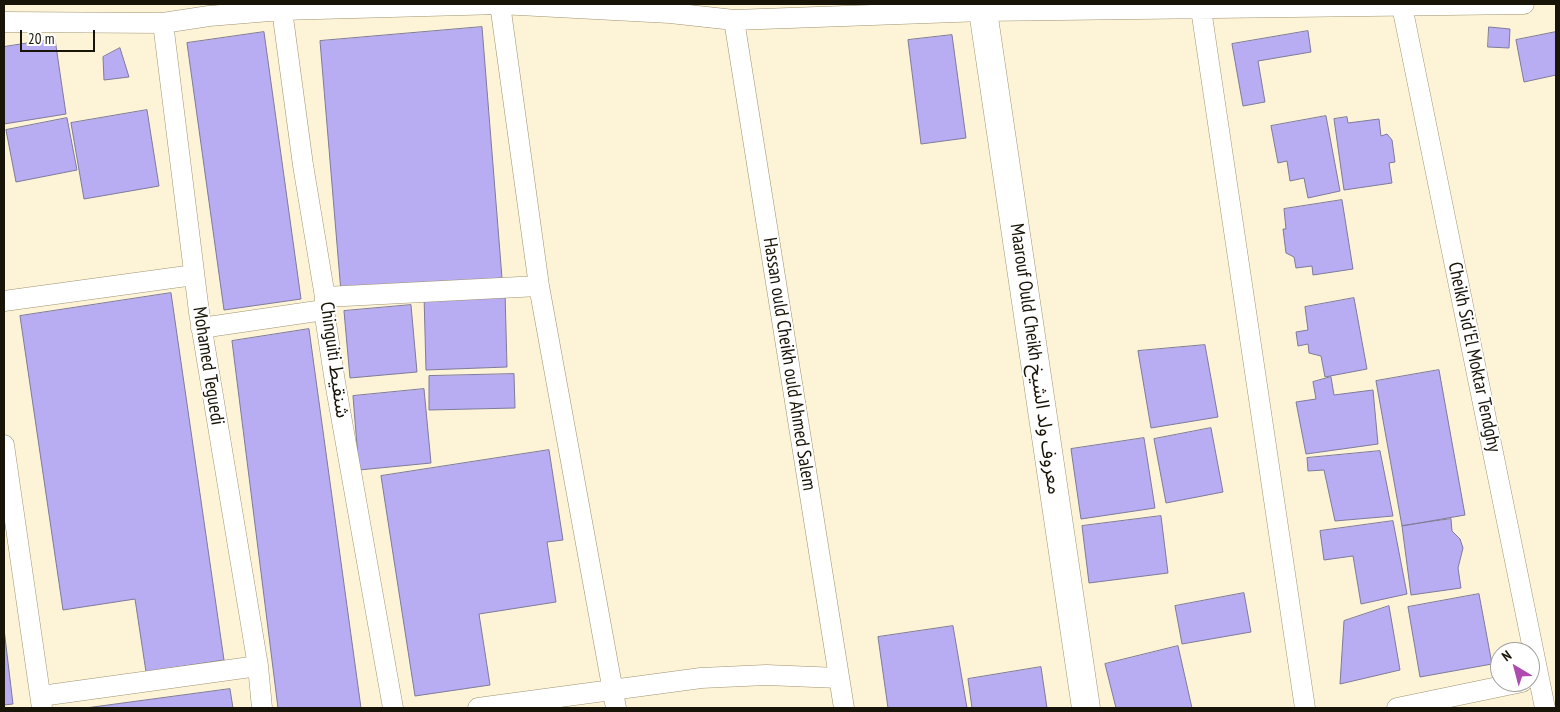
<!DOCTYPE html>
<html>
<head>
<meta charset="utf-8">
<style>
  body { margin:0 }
  #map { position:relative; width:1560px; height:712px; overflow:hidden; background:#fdf4d7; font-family:"PT Sans Narrow",sans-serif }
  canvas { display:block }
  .frame { position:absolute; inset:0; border:5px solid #181407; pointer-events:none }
  .north { position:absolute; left:1490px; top:642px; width:50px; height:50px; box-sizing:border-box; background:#fff; border:1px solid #a3a19c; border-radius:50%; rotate:323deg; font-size:14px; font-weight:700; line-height:20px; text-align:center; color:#181407 }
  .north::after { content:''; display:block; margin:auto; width:18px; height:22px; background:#ae4ab0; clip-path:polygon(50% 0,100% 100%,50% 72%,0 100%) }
  .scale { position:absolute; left:20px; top:30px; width:75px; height:22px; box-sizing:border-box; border:2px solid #181407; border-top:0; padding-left:6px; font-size:15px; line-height:18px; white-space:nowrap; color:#181407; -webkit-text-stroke:4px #fff; paint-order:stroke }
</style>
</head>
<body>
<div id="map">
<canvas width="1560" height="712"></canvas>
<div class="frame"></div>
<div class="north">N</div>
<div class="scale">20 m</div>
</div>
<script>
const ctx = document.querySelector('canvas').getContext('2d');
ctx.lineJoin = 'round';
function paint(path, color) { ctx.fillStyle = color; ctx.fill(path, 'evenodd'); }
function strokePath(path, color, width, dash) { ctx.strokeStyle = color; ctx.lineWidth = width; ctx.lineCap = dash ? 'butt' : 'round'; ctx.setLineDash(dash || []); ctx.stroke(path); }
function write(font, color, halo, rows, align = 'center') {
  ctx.font = font + ' "PT Sans Narrow","Noto Sans Arabic",sans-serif'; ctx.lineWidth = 4; ctx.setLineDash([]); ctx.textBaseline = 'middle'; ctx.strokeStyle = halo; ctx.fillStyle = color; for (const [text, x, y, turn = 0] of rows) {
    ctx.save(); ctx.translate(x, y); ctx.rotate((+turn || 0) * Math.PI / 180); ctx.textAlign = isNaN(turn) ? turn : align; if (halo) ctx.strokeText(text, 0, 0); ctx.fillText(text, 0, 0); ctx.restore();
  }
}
const building = new Path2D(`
  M482 27 502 278 341 292 320 41Z
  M1489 27 1510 29 1509 48 1488 47Z
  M1308 31 1311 52 1258 61 1265 102 1243 106 1232 44Z
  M264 32 301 299 224 310 187 43Z
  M1556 32V75L1524 82 1516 40Z
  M952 35 966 138 921 144 908 40Z
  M55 39 66 114 4 124V47Z
  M120 48 129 77 104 80 103 57Z
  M147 110 159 186 84 199 71 123Z
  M1326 116 1340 191 1308 198 1304 178 1290 181 1287 161 1278 163 1271 126Z
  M1347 117 1348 123 1379 119 1381 136 1387 134 1392 140 1395 162 1389 163 1392 183 1344 190 1334 119Z
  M67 118 77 170 16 182 6 130Z
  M1342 200 1353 269 1313 275 1312 266 1296 268 1294 257 1286 253 1283 229H1286L1284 209Z
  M505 292 507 367 426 370 424 295Z
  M171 293 224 660 146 672 135 599 63 610 20 316Z
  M1354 298 1367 369 1325 377 1321 356 1309 353 1308 344 1298 346 1296 332 1308 330 1305 307Z
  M411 305 417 372 350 378 344 311Z
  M309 329 361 708H278L232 341Z
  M1205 345 1218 417 1151 428 1138 351Z
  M1439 370 1465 515 1402 526 1376 381Z
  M514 374 515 408 429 410V376Z
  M1331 377 1334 395 1373 390 1378 444 1306 454 1296 402 1316 399 1313 382Z
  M424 389 431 463 359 470 353 396Z
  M1211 428 1223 492 1166 503 1154 439Z
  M1144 438 1155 508 1081 519 1071 449Z
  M549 450 563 540 547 542 556 602 479 614 490 685 415 696 381 476Z
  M1380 451 1393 516 1335 521 1324 470 1308 471 1307 458Z
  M1161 516 1168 573 1089 583 1082 526Z
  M1451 519 1452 531 1460 539 1463 548 1458 568 1461 588 1411 595 1402 526Z
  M1393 521 1407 594 1361 604 1353 556 1324 560 1320 531Z
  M1244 593 1251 632 1182 644 1175 606Z
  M1479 594 1492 664 1420 677 1408 607Z
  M1389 606 1400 670 1340 684 1344 621Z
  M953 626 967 708H888L878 637Z
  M4 629 13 704 4 705Z
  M1178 646 1192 708H1116L1105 664Z
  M1041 667 1047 708H972L968 679Z
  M230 689 233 708H86Z`);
const street = new Path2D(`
  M500 4 539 286 616 708
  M1402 6 1545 708
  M1201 9 1305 708
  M282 10 303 165 325 297 324 310 335 382 393 708
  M734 20 844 708
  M4 22 163 23 209 16 282 10 500 4 670 13 734 20 983 11 1524 4
  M163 23 199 312 258 666 262 708
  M325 297 539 286
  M4 301 194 275
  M201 328 324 310
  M4 445 42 708
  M41 696 258 666
  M478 708 701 678 766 675 839 678
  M1397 708 1522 682`);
const secondary = new Path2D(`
  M983 11 1086 708`);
const streetNames = [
  ["Cheikh Sid'El Moktar Tendghy",1474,357,78],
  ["Maarouf Ould Cheikh معروف ولد الشيخ",1035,359,82],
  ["Chinguiti شنقيط",334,360,82],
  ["Hassan ould Cheikh ould Ahmed Salem",789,364,81],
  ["Mohamed Teguedi",208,366,81]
];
paint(building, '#b8acf2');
strokePath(building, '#7e7a9a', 1);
strokePath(street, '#9e9371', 21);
strokePath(secondary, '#9e9371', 29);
strokePath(street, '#fff', 20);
strokePath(secondary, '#fff', 28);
write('19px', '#181407', '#fff', streetNames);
</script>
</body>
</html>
